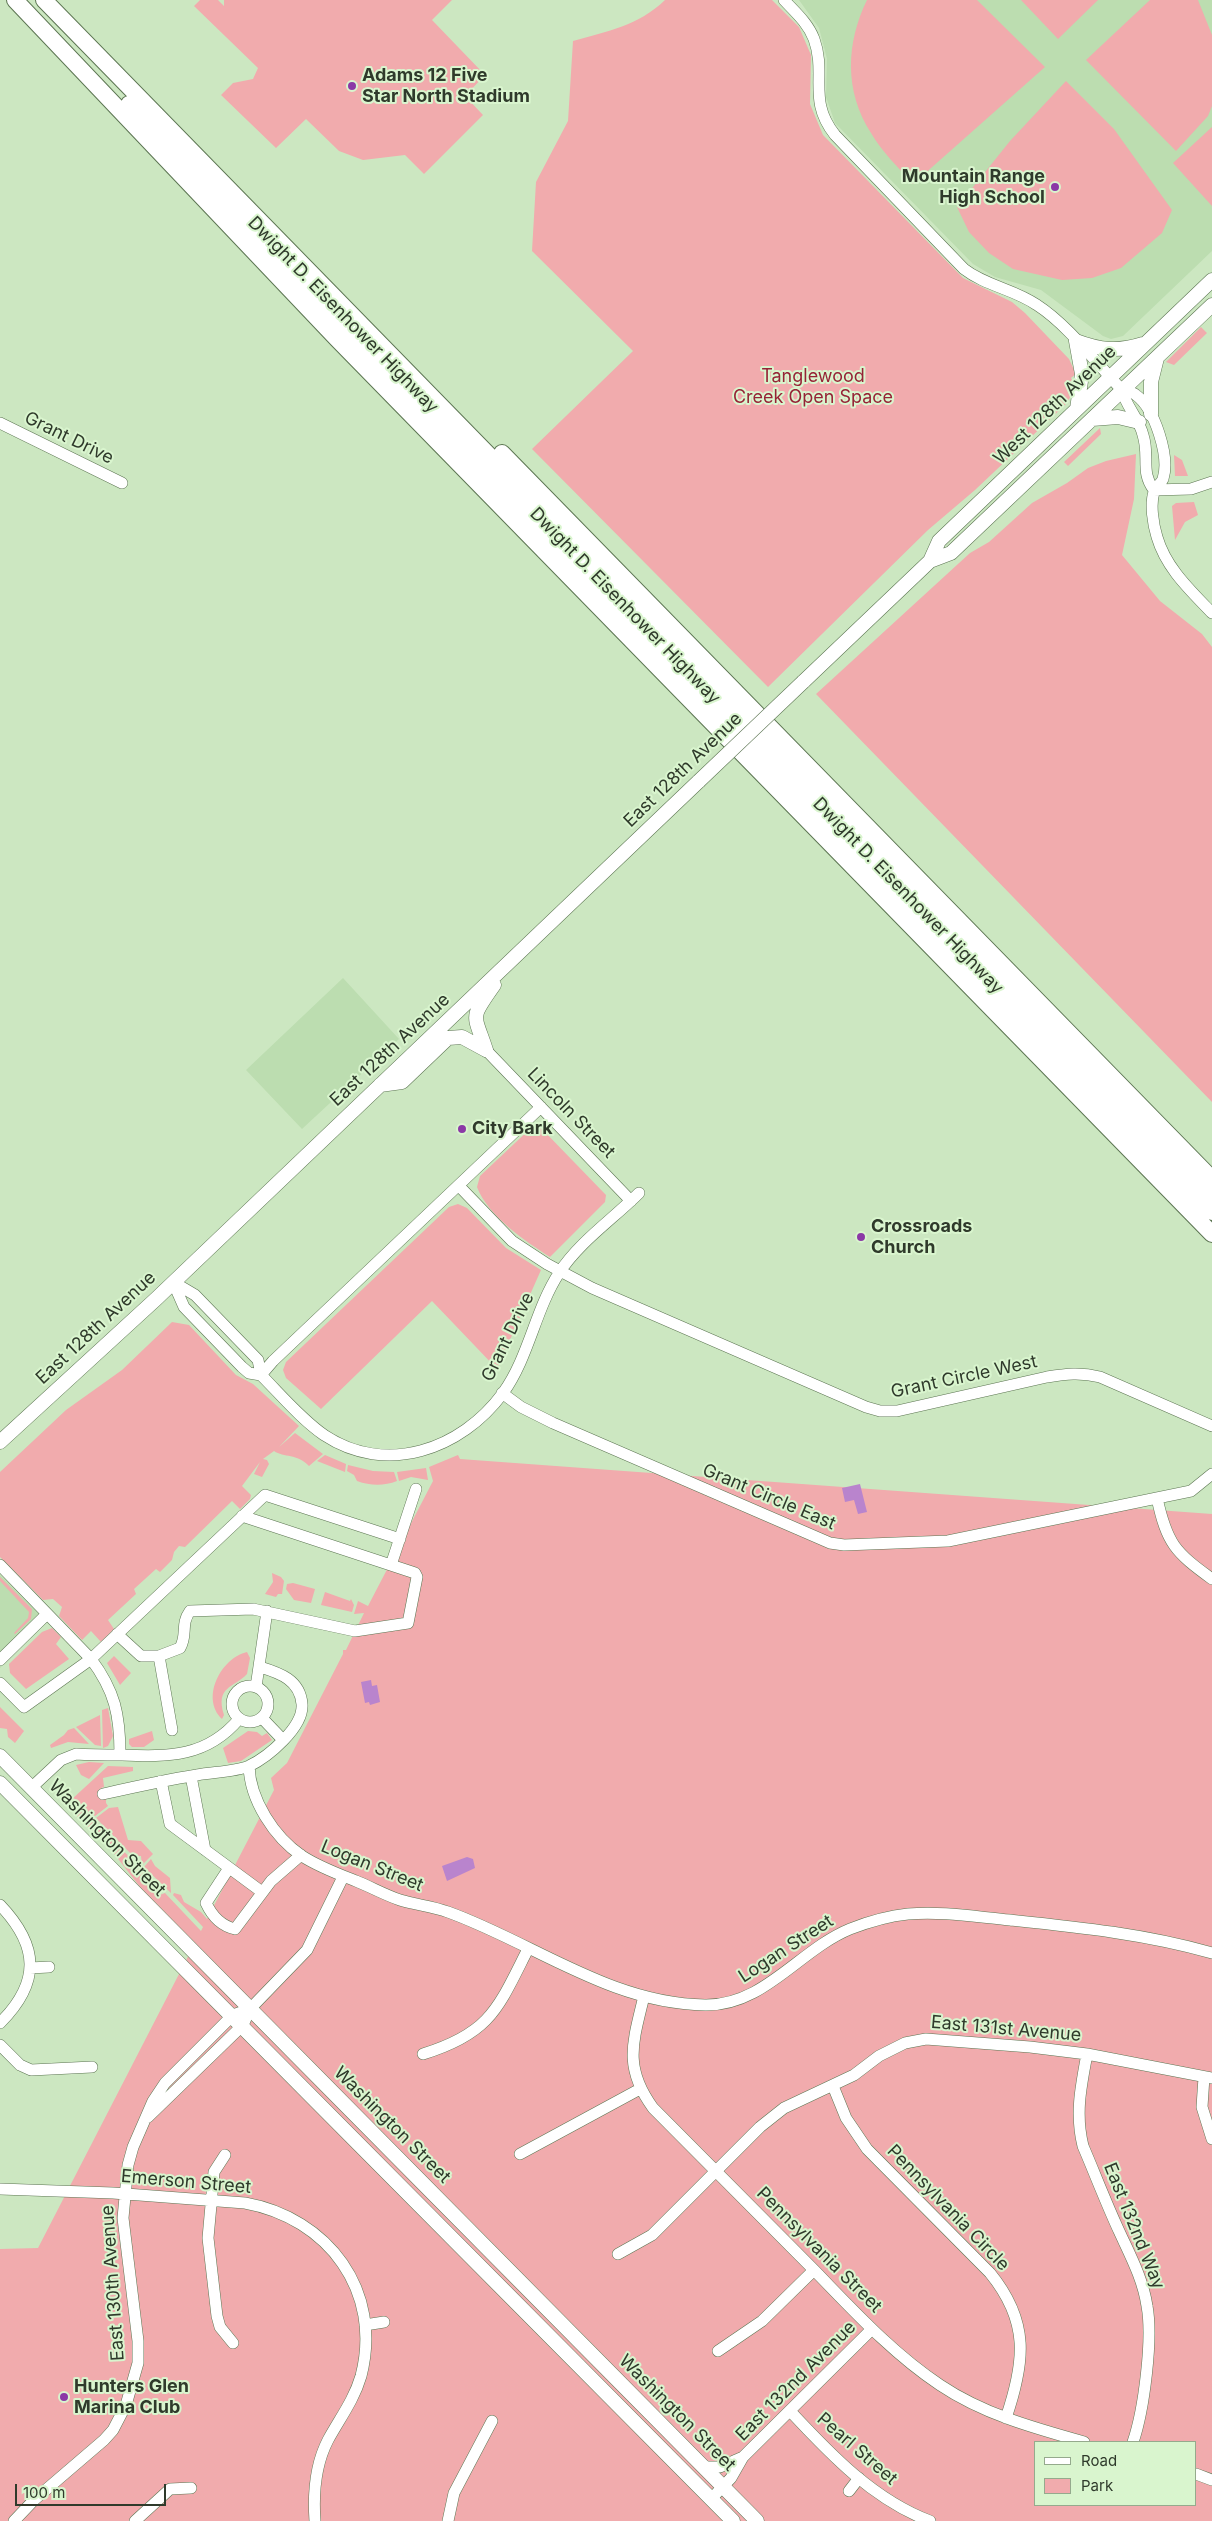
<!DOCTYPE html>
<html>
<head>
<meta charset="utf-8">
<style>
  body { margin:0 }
  #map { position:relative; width:1212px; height:2521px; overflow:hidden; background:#cce7c1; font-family:Inter,sans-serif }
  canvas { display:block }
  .legend { position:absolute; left:1034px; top:2441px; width:162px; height:65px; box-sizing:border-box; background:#d9f5ce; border:1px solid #95aa8d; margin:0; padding:6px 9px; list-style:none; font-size:15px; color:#2f3a2b }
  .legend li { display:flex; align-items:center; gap:10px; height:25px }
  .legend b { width:25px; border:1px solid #95aa8d }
  .scale { position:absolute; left:15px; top:2484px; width:151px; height:22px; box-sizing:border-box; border:2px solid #2f3a2b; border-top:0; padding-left:6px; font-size:15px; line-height:18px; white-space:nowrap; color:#2f3a2b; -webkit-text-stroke:4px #d9f5ce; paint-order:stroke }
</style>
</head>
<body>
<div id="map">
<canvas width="1212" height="2521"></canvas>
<ul class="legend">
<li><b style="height:6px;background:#fff"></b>Road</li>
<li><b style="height:14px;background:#f1abad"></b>Park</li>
</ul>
<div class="scale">100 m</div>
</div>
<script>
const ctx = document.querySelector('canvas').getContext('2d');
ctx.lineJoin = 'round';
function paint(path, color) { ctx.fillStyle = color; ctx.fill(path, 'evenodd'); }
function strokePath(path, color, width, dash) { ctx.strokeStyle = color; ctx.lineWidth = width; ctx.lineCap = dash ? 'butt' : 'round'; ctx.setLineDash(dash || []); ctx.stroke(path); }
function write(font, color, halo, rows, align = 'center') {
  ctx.font = font + ' Inter,sans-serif'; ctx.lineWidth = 4; ctx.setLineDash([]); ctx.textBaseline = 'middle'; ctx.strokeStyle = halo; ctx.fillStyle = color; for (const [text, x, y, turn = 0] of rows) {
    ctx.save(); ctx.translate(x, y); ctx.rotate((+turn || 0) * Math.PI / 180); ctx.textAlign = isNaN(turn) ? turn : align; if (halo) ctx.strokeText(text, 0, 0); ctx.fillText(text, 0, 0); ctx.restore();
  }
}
const built = new Path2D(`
  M799 0H1212V251L1123 336 1111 339 1103 336 1041 290 995 277 973 264 835 123 826 97 827 59 819 28Z
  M343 978 399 1039 302 1129 246 1070Z
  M0 1575 47 1622 0 1668Z`);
const green = new Path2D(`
  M200 0H218L224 6V0H452L432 20 485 75 465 96 483 115 424 174 405 155 363 160 339 151 306 119 276 148 221 95 233 83 253 79 258 68 194 6Z
  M665 0H772L799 27 811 55 810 104 823 135 963 278 1012 302 1025 313 1069 359 1076 374 1071 378 1076 386 1067 403 975 490 928 530 768 687 532 449 633 351 532 251 536 182 568 121 573 41C608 31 638 26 665 0Z
  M867 0H977L1045 67 913 184C899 168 882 152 871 133 844 91 846 43 867 0Z
  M1021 0H1098L1058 39Z
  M1150 0H1198L1212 35V106L1208 116 1176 151 1086 60Z
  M1066 81 1114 129 1172 210 1162 233 1121 268 1092 278 1062 280 1013 269 989 253 969 232 957 207 1010 141Z
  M1212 127V206L1173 163Z
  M1201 327 1207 333 1174 365 1166 362Z
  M1100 428 1101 434 1068 466 1064 462Z
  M1136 454 1134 499 1122 555 1160 601 1202 634 1212 647V1102L816 694 970 553 989 542 1032 503 1067 483 1088 468 1106 461Z
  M1174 455 1182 460 1188 476H1175Z
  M1194 502 1198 515 1185 522 1175 540 1172 506 1176 503Z
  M533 1126 542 1129 606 1195 605 1202 550 1257C525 1241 488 1216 477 1187L480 1176Z
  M458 1204 467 1208 506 1248 541 1270 497 1369 432 1301 321 1409 286 1378 283 1370 286 1362 449 1207Z
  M172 1322 189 1325 236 1375 253 1384 299 1426 279 1447 295 1433 323 1454 309 1466C297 1453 284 1458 274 1451L263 1459 267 1460 269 1464 262 1477 254 1474 260 1462 242 1486 251 1495 250 1499 240 1509 232 1501 185 1547 179 1546 174 1552 172 1560 160 1572 156 1569 134 1589 136 1594 108 1620 114 1629 101 1642 91 1631 82 1640 59 1616 62 1607 53 1599 43 1600 0 1557V1472L66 1410 122 1370Z
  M325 1455 346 1464 345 1472 317 1461Z
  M458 1455 460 1459 1212 1514V2521H0V2249L38 2248 195 1943 140 1887 112 1851 70 1809 73 1806 88 1815 154 1882 152 1887 154 1894 160 1895 165 1893 201 1931 203 1927 173 1895 174 1893 181 1895 184 1902 201 1912 207 1919 274 1790 271 1778 287 1763 343 1654V1650H346L364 1613 354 1614 358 1601 368 1606 433 1481 429 1467ZM1036 2442H1196V2505H1036Z
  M348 1465 373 1471 394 1472 397 1481C384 1486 371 1486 357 1481L354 1475 347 1471Z
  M426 1468 428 1480 411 1477 399 1481 397 1472Z
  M272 1573 281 1577 284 1581 282 1594H278L276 1597 265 1594 273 1582Z
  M0 1577 32 1609 31 1619 15 1634 14 1633 28 1618 29 1612 0 1581Z
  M293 1583 315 1589 311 1603 294 1600 286 1589 287 1584Z
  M325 1592 350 1601 351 1599 354 1605 352 1612 321 1605Z
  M52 1628 61 1637 56 1644 69 1659 26 1689 10 1673 9 1664 42 1632Z
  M247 1652 250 1658 247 1674C234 1688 215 1686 224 1715L222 1719C200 1698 221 1658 247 1652Z
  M114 1656 131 1673 120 1685 107 1663Z
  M0 1707 24 1731 15 1743 8 1737 7 1729 0 1728Z
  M108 1708 113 1736 108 1746 103 1748 102 1710Z
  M100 1715 101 1746 95 1745 76 1727Z
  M74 1728 89 1744 68 1742 51 1748 50 1745 64 1735 68 1730Z
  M152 1731 154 1740 144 1747H132L129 1744V1739Z
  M248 1731 257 1732 262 1736 267 1733 272 1740 241 1761 228 1763 223 1748Z
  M89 1762 104 1763 89 1779 81 1775 76 1765Z
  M108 1766 133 1767V1771L103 1778 104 1787 101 1788 103 1799 106 1798V1803L108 1806 95 1816 71 1800Z
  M118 1807 128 1840 141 1841 153 1854 142 1865 141 1856H133L96 1818 109 1808Z
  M151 1859 155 1866 170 1878 171 1893 144 1867Z`);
const water = new Path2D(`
  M860 1484 867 1512 858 1514 854 1500 845 1502 842 1488Z
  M371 1680 372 1686 377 1685 380 1702 370 1705 369 1702 365 1703 361 1682Z
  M467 1857 473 1859 475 1868 447 1881 442 1866Z`);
const minor = new Path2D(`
  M784 0C795 12 808 23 814 39 827 75 807 100 835 135L964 269C986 286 1014 289 1037 305 1068 325 1096 363 1122 390 1127 391 1133 392 1136 395 1155 409 1170 457 1163 479 1161 484 1155 487 1154 492 1150 504 1153 524 1157 537 1166 568 1190 590 1212 613
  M1122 390C1126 407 1139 418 1143 435 1150 457 1140 472 1154 490
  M0 423 122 483
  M1154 490 1191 489 1212 482
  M486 1050 631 1201
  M459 1186 512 1241 547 1264 592 1288 866 1407 880 1411H897L1047 1377C1066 1374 1080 1372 1100 1377L1212 1426
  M173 1282 184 1307 242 1367 249 1373 261 1375C281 1395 301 1419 324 1435 386 1476 461 1450 503 1393 529 1357 535 1310 559 1273 579 1242 613 1219 639 1193
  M173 1282 195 1295 258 1360 261 1375
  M261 1375 273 1361 541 1107
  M502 1393 521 1407 553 1423 830 1543 844 1545 948 1541 1191 1491 1212 1474
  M1157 1498C1167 1544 1175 1552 1212 1579
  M0 1565 91 1659C115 1691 120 1715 120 1755
  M391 1565 416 1489
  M117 1634 141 1656H159L180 1648C188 1634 180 1625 190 1611L253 1609 355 1631 408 1623 417 1577 415 1573 242 1516
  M159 1656 172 1730
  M0 1660 47 1614
  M0 1683 24 1707 91 1659 265 1495 400 1539
  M232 1704a18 18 0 1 1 36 0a18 18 0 1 1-36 0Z
  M256 1687 267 1611
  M262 1718 283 1740
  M249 1766C250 1800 274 1837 302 1856 319 1867 338 1874 356 1881 371 1887 385 1895 400 1900 416 1905 432 1906 448 1912 532 1942 611 2004 705 2005 764 2006 799 1950 850 1929 868 1922 888 1916 908 1914 942 1911 976 1917 1010 1920 1077 1927 1146 1934 1212 1953
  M191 1776 205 1850
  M161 1781 170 1824 262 1892
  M31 1788 61 1760 76 1754C91 1755 107 1755 122 1755 169 1757 207 1757 239 1719
  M103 1794C134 1787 165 1780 197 1775 213 1772 235 1772 249 1766 268 1757 304 1727 302 1704 300 1680 280 1673 260 1667
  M229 1868 206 1903C212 1916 222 1926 235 1929L271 1881 301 1855
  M0 1905C39 1946 41 1982 0 2023
  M30 1968 49 1967
  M644 1996C633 2042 623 2067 653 2108 707 2162 760 2216 814 2270 853 2310 892 2353 940 2385 983 2414 1034 2428 1084 2442
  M0 2045 20 2065 31 2070 92 2067
  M423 2054C491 2033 498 2008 528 1949
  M1087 2054C1081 2086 1075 2114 1083 2146 1095 2174 1106 2203 1119 2231 1130 2255 1143 2279 1147 2306 1153 2339 1144 2410 1133 2442
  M1204 2077 1202 2107 1212 2139
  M833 2086 846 2118 867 2149 990 2273C1030 2322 1025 2362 1006 2418
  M148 2117 243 2025 250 2009 307 1950 343 1877
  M520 2154 640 2089
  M225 2155 214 2172 208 2238 217 2316 220 2327 233 2343
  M0 2189 113 2193 245 2203C328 2218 383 2291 361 2376 354 2400 340 2418 328 2440 315 2465 313 2493 315 2521
  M618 2254 652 2235 760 2127 784 2108 854 2075 879 2056 905 2043 926 2039 1030 2047 1087 2054 1212 2078
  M365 2325 384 2322
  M718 2351 762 2321 814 2270
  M791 2412C831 2455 874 2500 930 2521
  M703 2467H720L743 2457 872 2329
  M1196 2474 1212 2480
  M849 2491 859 2478
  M711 2499 731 2478 743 2457
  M14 2521 34 2500 104 2440 113 2430 126 2405 138 2363V2341L123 2218 128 2165 133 2147 153 2101 165 2083 233 2015 250 2009
  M135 2521 170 2489 191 2488
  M448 2521 454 2493 492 2421`);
const major = new Path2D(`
  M1076 341C1100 350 1118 352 1143 344
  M1076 341 1082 374 1077 409
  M1151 414V382L1157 358
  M1092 419 1118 417 1139 422
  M930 561 939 541 1212 280
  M803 682 930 561 951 553 1212 305
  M486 1050C474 1013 469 1020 494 985
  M380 1085 402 1082 448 1038 462 1037 486 1050
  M0 1442 156 1299 699 781
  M0 1756 757 2521
  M0 1783 733 2521`);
const highway = new Path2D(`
  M15 0 337 339 1212 1234
  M44 0 1212 1195
  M129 104 1212 1212
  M502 453 1212 1179`);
const majorBridge = new Path2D(`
  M699 781 803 682`);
const markers = [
  [352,86,5,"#8b38a6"],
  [1055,187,5,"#8b38a6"],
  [462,1129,5,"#8b38a6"],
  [861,1237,5,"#8b38a6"],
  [64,2397,5,"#8b38a6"]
];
const poiNames = [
  ["Adams 12 Five",362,76],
  ["Star North Stadium",362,97],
  ["Mountain Range",1045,177,"right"],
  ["High School",1045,198,"right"],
  ["City Bark",472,1129],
  ["Crossroads",871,1227],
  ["Church",871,1248],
  ["Hunters Glen",74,2387],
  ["Marina Club",74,2408]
];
const streetNames = [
  ["Dwight D. Eisenhower Highway",343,315,46],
  ["West 128th Avenue",1055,405,-44],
  ["Grant Drive",69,438,26],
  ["Dwight D. Eisenhower Highway",625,606,46],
  ["East 128th Avenue",683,770,-44],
  ["Dwight D. Eisenhower Highway",908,896,46],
  ["East 128th Avenue",390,1050,-43],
  ["Lincoln Street",571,1113,46],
  ["East 128th Avenue",96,1328,-43],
  ["Grant Drive",508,1337,-64],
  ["Grant Circle West",964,1377,-12],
  ["Grant Circle East",769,1497,23],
  ["Washington Street",107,1838,45],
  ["Logan Street",372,1866,22],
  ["Logan Street",786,1949,-33],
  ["East 131st Avenue",1006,2029,5],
  ["Washington Street",392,2125,45],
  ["Emerson Street",186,2182,5],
  ["Pennsylvania Circle",948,2208,46],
  ["East 132nd Way",1134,2226,68],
  ["Pennsylvania Street",819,2250,45],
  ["East 130th Avenue",113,2283,-94],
  ["East 132nd Avenue",796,2381,-45],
  ["Washington Street",677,2413,45],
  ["Pearl Street",857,2449,41]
];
const parkNames = [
  ["Tanglewood",813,377],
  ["Creek Open Space",813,398]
];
paint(built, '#bcddb0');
paint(green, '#f1abad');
paint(water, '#b984cd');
strokePath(minor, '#5c7552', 12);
strokePath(major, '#5c7552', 15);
strokePath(highway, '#5c7552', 18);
strokePath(minor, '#fff', 11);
strokePath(major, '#fff', 14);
strokePath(highway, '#fff', 16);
strokePath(majorBridge, '#5c7552', 15, []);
strokePath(majorBridge, '#fff', 14);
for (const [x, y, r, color] of markers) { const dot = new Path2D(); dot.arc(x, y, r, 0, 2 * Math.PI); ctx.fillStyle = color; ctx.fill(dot); strokePath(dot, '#d9f5ce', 2); }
write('bold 18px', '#2f3a2b', '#d9f5ce', poiNames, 'left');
write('18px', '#2f3a2b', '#d9f5ce', streetNames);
write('18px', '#962336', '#d9f5ce', parkNames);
</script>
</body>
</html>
